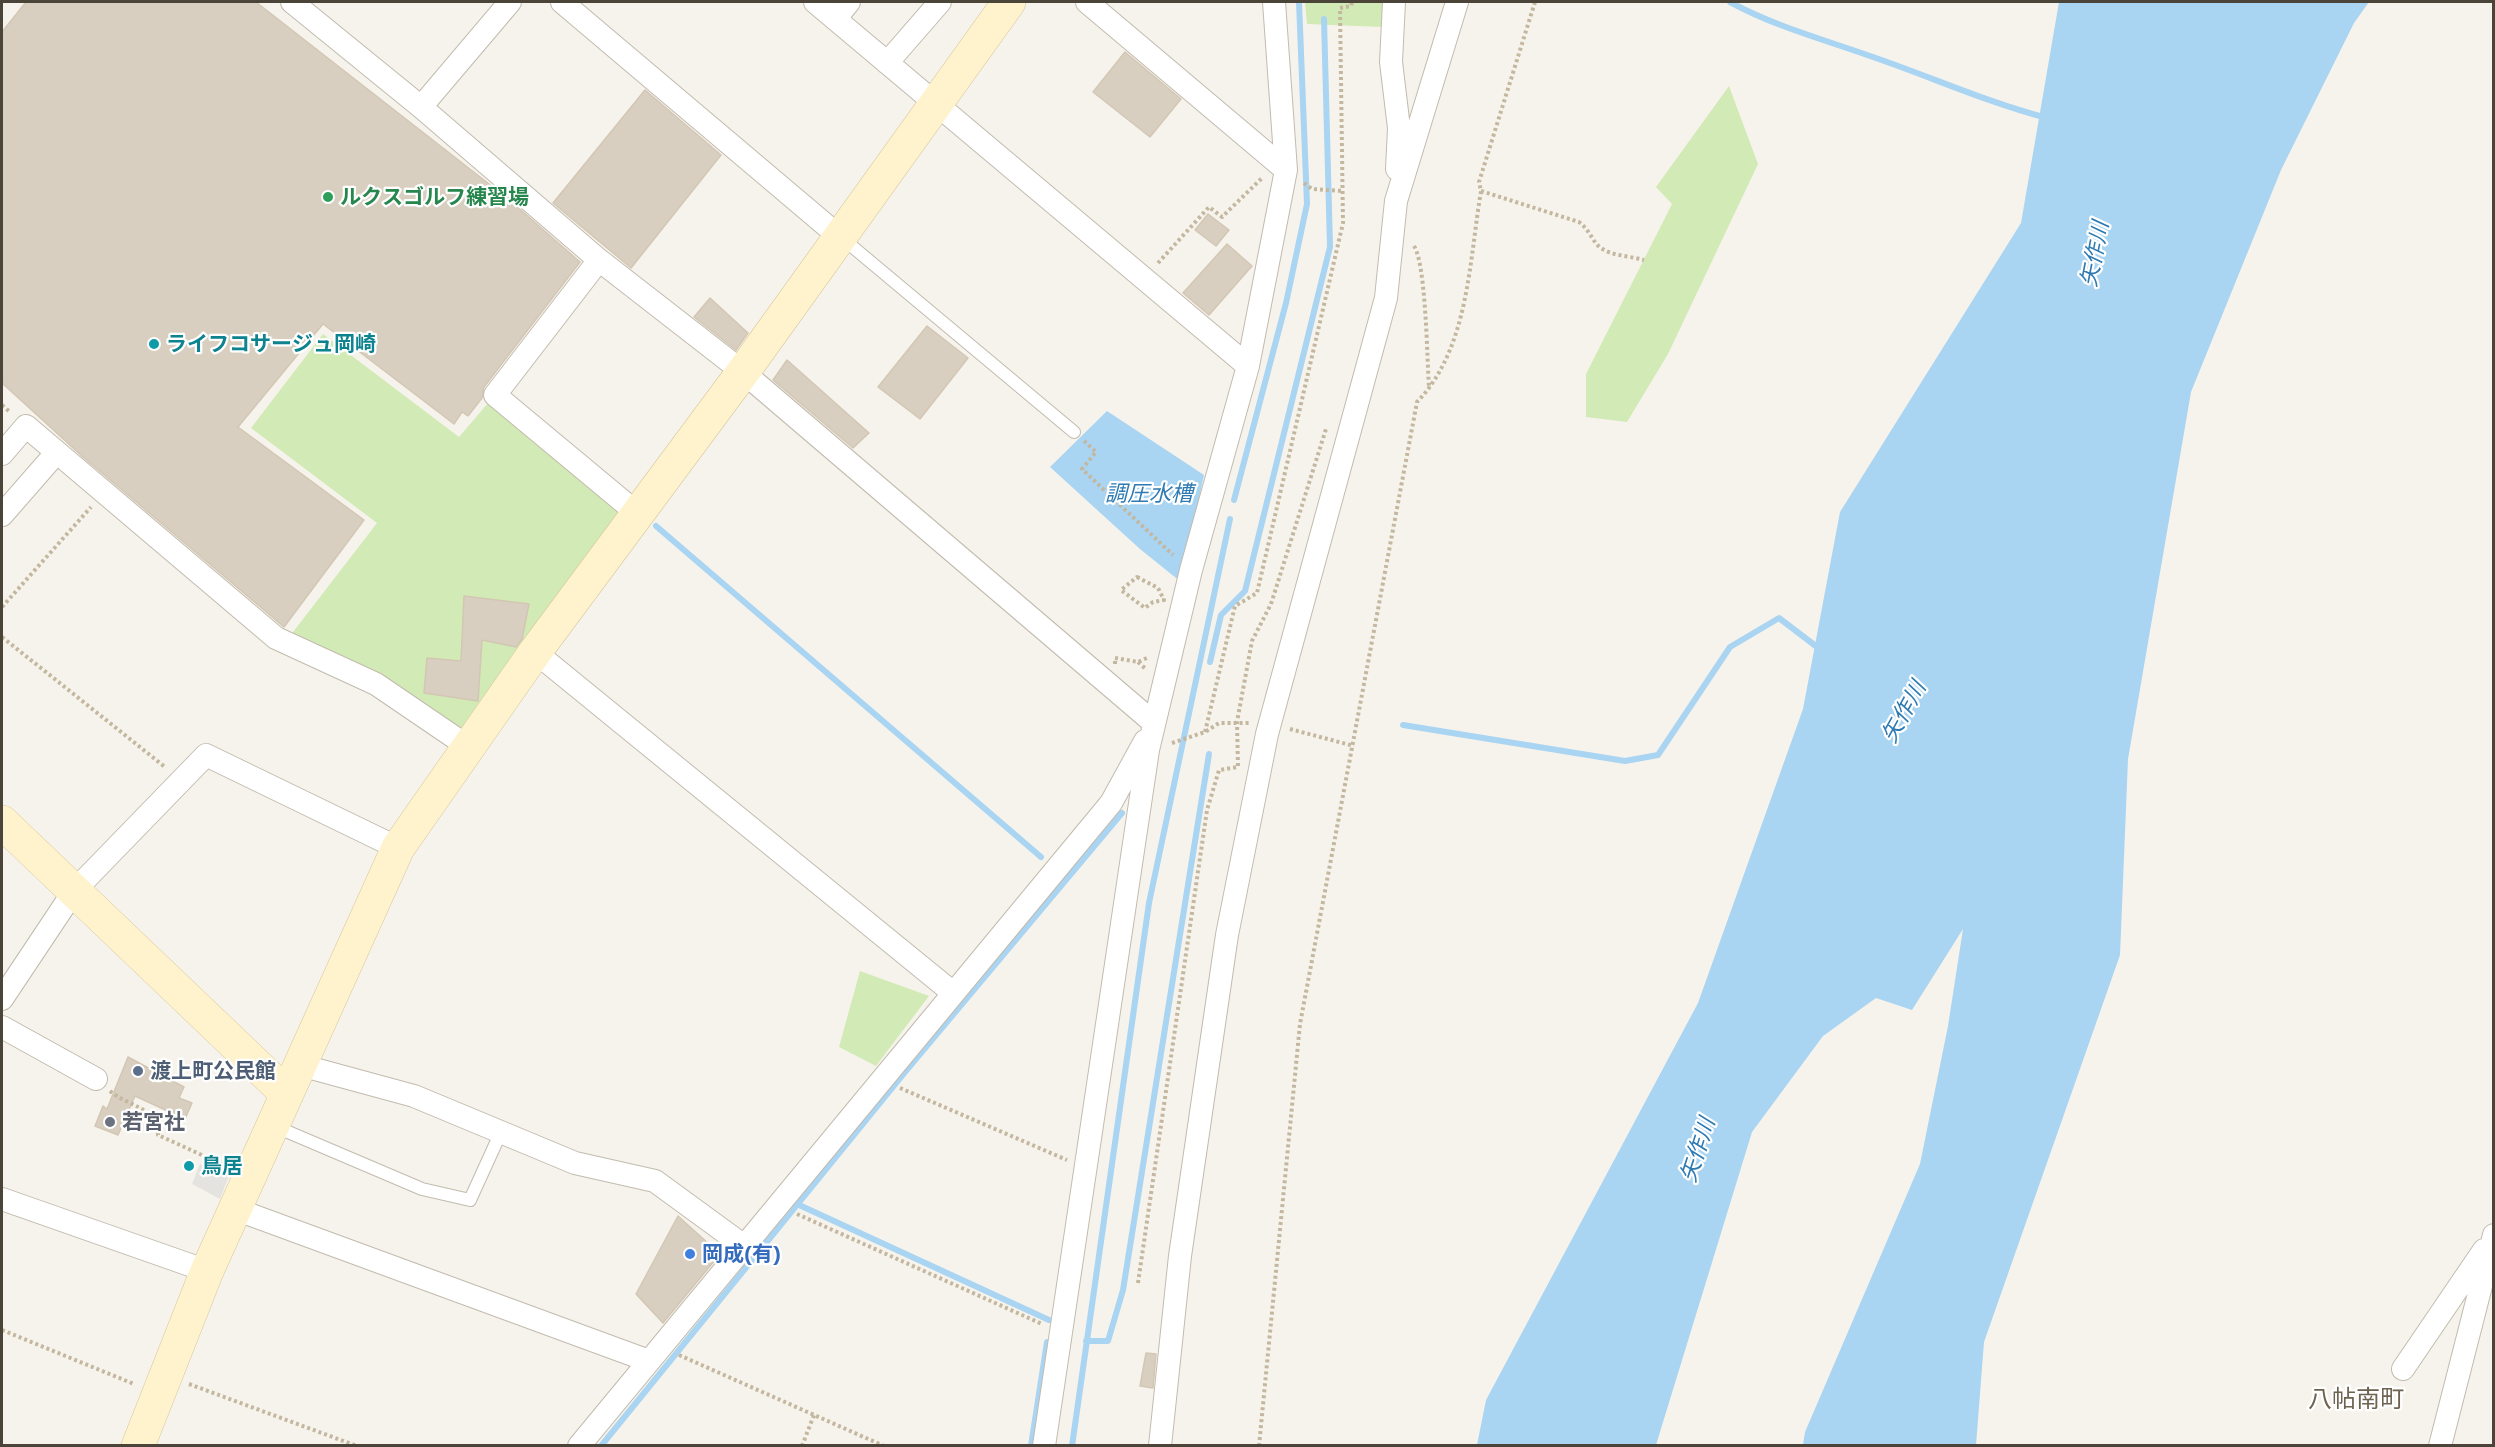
<!DOCTYPE html>
<html>
<head>
<meta charset="utf-8">
<style>
  body { margin:0 }
  #map { position:relative; width:2495px; height:1447px; overflow:hidden; background:#f6f3ec; font-family:"Golos Text",sans-serif }
  canvas { display:block }
  .frame { position:absolute; inset:0; border:3px solid #4b4439; pointer-events:none }
</style>
</head>
<body>
<div id="map">
<canvas width="2495" height="1447"></canvas>
<div class="frame"></div>
</div>
<script>
const ctx = document.querySelector('canvas').getContext('2d');
ctx.lineJoin = 'round';
function paint(path, color) { ctx.fillStyle = color; ctx.fill(path, 'evenodd'); }
function strokePath(path, color, width, dash) { ctx.strokeStyle = color; ctx.lineWidth = width; ctx.lineCap = dash ? 'butt' : 'round'; ctx.setLineDash(dash || []); ctx.stroke(path); }
function write(font, color, halo, rows, align = 'center') {
  ctx.font = font + ' "Golos Text","Noto Sans JP",sans-serif'; ctx.lineWidth = 4.5; ctx.setLineDash([]); ctx.textBaseline = 'middle'; ctx.strokeStyle = halo; ctx.fillStyle = color; for (const [text, x, y, turn = 0] of rows) {
    ctx.save(); ctx.translate(x, y); ctx.rotate((+turn || 0) * Math.PI / 180); ctx.textAlign = isNaN(turn) ? turn : align; if (halo) ctx.strokeText(text, 0, 0); ctx.fillText(text, 0, 0); ctx.restore();
  }
}
const green = new Path2D(`
  M1305 2H1388L1382 27 1307 24Z
  M1729 86 1758 164 1668 354 1627 422 1586 417V374L1672 204 1656 187Z
  M323 334 459 437 489 402 623 516 466 731 290 636 377 523 251 428Z
  M860 971 929 996 876 1066 839 1047Z`);
const parking = new Path2D(`
  M200 1164 229 1176 220 1199 192 1184Z`);
const water = new Path2D(`
  M2059 2H2369L2354 23 2281 170 2191 392 2128 759 2120 955 1984 1342 1976 1445H1803L1805 1432 1920 1164 1948 1026 1963 929 1912 1010 1876 998 1823 1036 1752 1132 1656 1445H1477L1486 1400 1698 1003 1803 709 1840 512 2021 223Z
  M1107 411 1204 475 1181 582 1140 549 1050 467Z`);
const stream = new Path2D(`
  M1730 2C1774 26 1822 39 1870 56 1929 76 1986 102 2047 118
  M1234 500 1286 303 1307 204 1299 2
  M656 526 1041 857
  M1210 662 1221 615 1245 591 1330 247 1324 19
  M1403 725 1625 761 1658 755 1730 647 1779 618 1821 650
  M797 1204 1049 1320
  M1086 1341H1108L1123 1290 1209 754
  M601 1446 905 1072 1122 813
  M1031 1446 1047 1342
  M1072 1446 1149 903 1230 519`);
const building = new Path2D(`
  M26 2H256L507 198 580 262 484 387 482 398 468 416 462 412 454 424 323 324 238 427 364 520 284 627 83 457 2 383V32Z
  M1125 52 1181 99 1150 137 1093 92Z
  M645 90 721 155 631 268 553 203Z
  M1208 214 1229 230 1216 246 1195 230Z
  M1227 244 1252 266 1209 315 1183 293Z
  M710 298 748 333 736 350 694 317Z
  M927 326 968 358 920 419 878 387Z
  M787 360 869 433 853 448 773 380Z
  M464 596 529 604 522 639 516 647 482 640 478 701 424 693 427 658 461 661Z
  M128 1057 184 1087 179 1098 192 1103 185 1119 135 1096 118 1135 95 1126 103 1106 107 1109Z
  M678 1216 720 1254 663 1323 636 1294Z
  M1146 1353 1156 1354 1153 1388 1140 1386Z`);
const path = new Path2D(`
  M1304 183 1312 189 1343 191
  M1481 191 1579 222C1591 231 1592 242 1601 248 1612 256 1630 256 1644 260
  M1414 246C1426 264 1427 359 1429 387
  M1158 263 1209 207 1222 217 1262 178
  M2 405 11 413
  M1084 441 1096 452 1082 469 1173 555
  M1137 577 1158 588 1164 600 1153 602 1145 608 1121 590Z
  M2 607 91 507
  M2 637 165 767
  M1138 662 1147 670
  M1115 664V658L1138 662 1149 657
  M1290 729 1354 746
  M1205 732 1235 606 1257 593 1343 223 1340 8 1351 6 1352 2
  M1172 743 1205 732 1219 723H1250
  M900 1088 1067 1160
  M110 1091C127 1106 159 1108 158 1135L226 1166
  M797 1214 1042 1324
  M1138 1283 1207 810 1219 770 1238 767 1237 722 1252 641 1271 604 1326 429
  M2 1330 134 1384
  M679 1355 884 1446
  M189 1384 357 1446
  M802 1446 814 1415
  M1259 1446 1300 1024 1417 402C1469 348 1469 262 1481 191L1479 182 1535 2`);
const lane = new Path2D(`
  M842 238 1074 432
  M274 1126 422 1189 470 1200 501 1132`);
const street = new Path2D(`
  M292 2 421 107 599 260 743 372 1154 723
  M562 2 841 238
  M815 2 1248 366
  M1087 2 1286 170
  M1394 2 1391 62 1399 128 1397 169
  M835 19 849 2
  M887 63 940 2
  M421 107 510 2
  M599 260 495 395 638 514
  M2 454 26 426 276 638 376 684 470 748
  M2 515 57 452
  M535 652 952 992
  M2 999 74 891 206 755 398 848
  M2 1027 96 1079
  M300 1065 414 1096 575 1163 655 1181 744 1246
  M2 1199 207 1271
  M235 1209 649 1361
  M2403 1369 2484 1250
  M579 1446 1111 803 1145 741
  M1044 1446 1148 750 1191 570 1248 366 1286 170 1274 2
  M1160 1446 1180 1256 1227 935 1267 734 1386 298 1396 201 1457 2
  M2440 1446 2494 1235`);
const secondary = new Path2D(`
  M2 822 287 1094
  M138 1446 207 1271 398 848 535 652 743 372 1009 2`);
const markers = [
  [328,197,6,"#2e9e5b"],
  [154,344,6,"#0f9aa8"],
  [138,1071,6,"#5c6f8a"],
  [110,1122,6,"#6b7280"],
  [189,1166,6,"#0f9aa8"],
  [690,1254,6,"#3f7fe0"]
];
const leisureNames = [
  ["ルクスゴルフ練習場",340,197]
];
const cultureNames = [
  ["ライフコサージュ岡崎",166,344],
  ["鳥居",201,1166]
];
const serviceNames = [
  ["渡上町公民館",150,1071]
];
const worshipNames = [
  ["若宮社",122,1122]
];
const shopNames = [
  ["岡成(有)",702,1254]
];
const waterNames = [
  ["矢作川",2095,254,-79],
  ["調圧水槽",1149,494],
  ["矢作川",1904,712,-61],
  ["矢作川",1698,1150,-72]
];
const quarterNames = [
  ["八帖南町",2356,1399]
];
paint(green, '#d2eab5');
paint(parking, '#e5e3e0');
paint(water, '#a9d4f2');
strokePath(stream, '#a9d4f2', 6);
paint(building, '#d8cfc1');
strokePath(building, '#d3c7b4', 1.5);
strokePath(lane, '#c2bbae', 14);
strokePath(street, '#c2bbae', 24);
strokePath(secondary, '#d6c79b', 34);
strokePath(path, '#c4b79f', 4, [3, 3]);
strokePath(lane, '#fff', 12);
strokePath(street, '#fff', 22);
strokePath(secondary, '#fff3cd', 33);
for (const [x, y, r, color] of markers) { const dot = new Path2D(); dot.arc(x, y, r, 0, 2 * Math.PI); ctx.fillStyle = color; ctx.fill(dot); strokePath(dot, '#fff', 2); }
write('bold 21px', '#27864d', '#fff', leisureNames, 'left');
write('bold 21px', '#0d838f', '#fff', cultureNames, 'left');
write('bold 21px', '#4e5e75', '#fff', serviceNames, 'left');
write('bold 21px', '#5b616d', '#fff', worshipNames, 'left');
write('bold 21px', '#366cbe', '#fff', shopNames, 'left');
write('italic 22px', '#2e7ab2', '#fff', waterNames);
write('24px', '#6e6250', '#fff', quarterNames);
</script>
</body>
</html>
